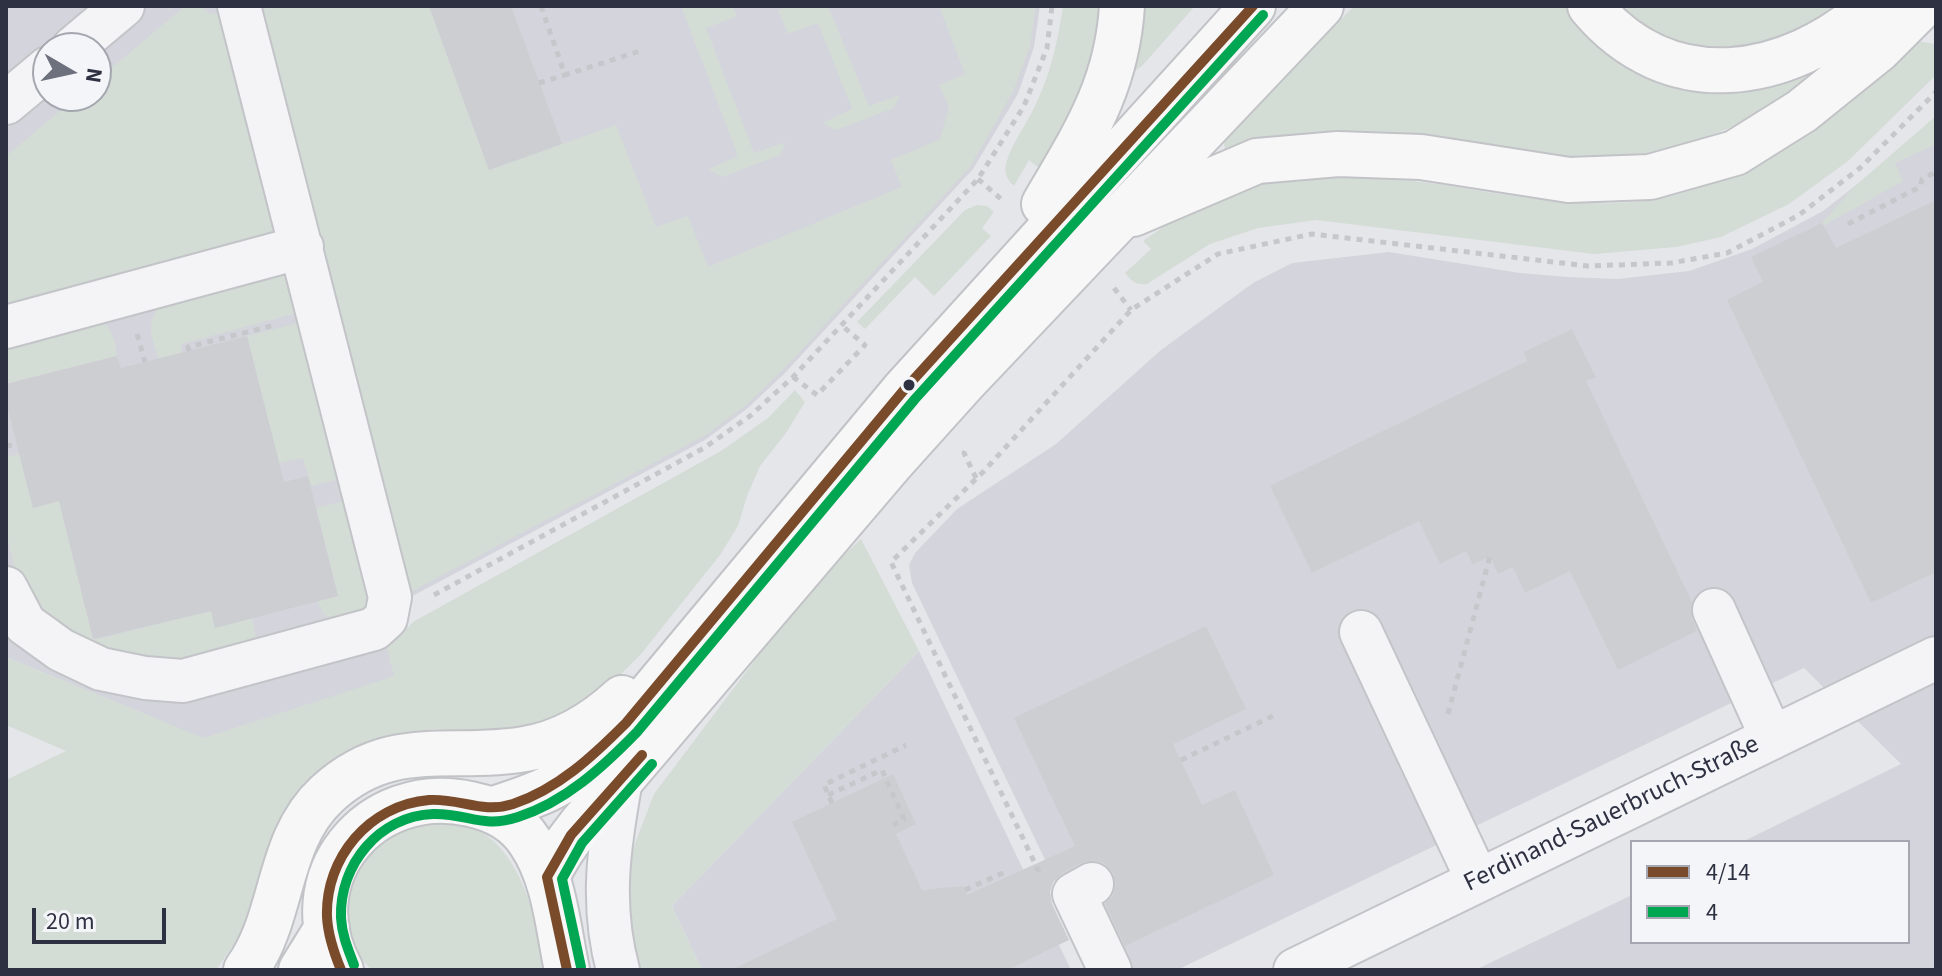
<!DOCTYPE html>
<html>
<head>
<meta charset="utf-8">
<style>
  body { margin:0 }
  #map { position:relative; width:1942px; height:976px; overflow:hidden; background:#e5e6ea; font-family:"Source Sans 3",sans-serif }
  canvas { display:block }
  .frame { position:absolute; inset:0; border:8px solid #2d3142; pointer-events:none }
  .legend { position:absolute; left:1630px; top:840px; width:280px; height:104px; box-sizing:border-box; background:#f4f5f8; border:2px solid #a4a7af; margin:0; padding:10px 14px; list-style:none; font-size:24px; color:#2d3142 }
  .legend li { display:flex; align-items:center; gap:16px; height:40px }
  .legend b { width:40px; border:2px solid #a4a7af }
  .north { position:absolute; left:32px; top:32px; width:80px; height:80px; box-sizing:border-box; background:#f4f5f8; border:2px solid #a4a7af; border-radius:50%; rotate:99deg; font-size:22px; font-weight:700; line-height:32px; text-align:center; color:#2d3142 }
  .north::after { content:''; display:block; margin:auto; width:28px; height:36px; background:#6d707d; clip-path:polygon(50% 0,100% 100%,50% 72%,0 100%) }
  .scale { position:absolute; left:32px; top:908px; width:134px; height:36px; box-sizing:border-box; border:4px solid #2d3142; border-top:0; padding-left:10px; font-size:24px; line-height:28px; white-space:nowrap; color:#2d3142; -webkit-text-stroke:6px #f4f5f8; paint-order:stroke }
</style>
</head>
<body>
<div id="map">
<canvas width="1942" height="976"></canvas>
<div class="frame"></div>
<ul class="legend">
<li><b style="height:10px;background:#7a4b2a"></b>4/14</li>
<li><b style="height:10px;background:#00a651"></b>4</li>
</ul>
<div class="north">N</div>
<div class="scale">20 m</div>
</div>
<script>
const ctx = document.querySelector('canvas').getContext('2d');
ctx.lineJoin = 'round';
function paint(path, color) { ctx.fillStyle = color; ctx.fill(path, 'evenodd'); }
function strokePath(path, color, width, dash) { ctx.strokeStyle = color; ctx.lineWidth = width; ctx.lineCap = dash ? 'butt' : 'round'; ctx.setLineDash(dash || []); ctx.stroke(path); }
function write(font, color, halo, rows, align = 'center') {
  ctx.font = font + ' "Source Sans 3",sans-serif'; ctx.lineWidth = 7; ctx.setLineDash([]); ctx.textBaseline = 'middle'; ctx.strokeStyle = halo; ctx.fillStyle = color; for (const [text, x, y, turn = 0] of rows) {
    ctx.save(); ctx.translate(x, y); ctx.rotate((+turn || 0) * Math.PI / 180); ctx.textAlign = isNaN(turn) ? turn : align; if (halo) ctx.strokeText(text, 0, 0); ctx.fillText(text, 0, 0); ctx.restore();
  }
}
const built = new Path2D(`
  M6 6H1040L1034 47 1018 94 973 169 785 373 748 408 705 440 405 600 412 681 204 739 6 657ZM48 48H96V96H48Z
  M1936 116V970H1475L1632 895V942H1908V842H1742L1901 764 1804 668 1177 970H1098L912 583 909 565 915 553 957 509 1056 444 1161 350 1253 283 1292 263 1389 252 1520 273 1568 277 1617 279 1689 271 1752 249 1823 211 1887 161Z
  M919 651 1071 970H702L672 906Z`);
const green = new Path2D(`
  M185 6H201L210 14 228 12 287 236 6 316V156L78 96H96V81Z
  M252 6H429L489 170 616 125 656 227 688 216 708 267 902 187 891 160 940 139 949 107 939 85 965 74 939 6H1036L1030 46 1013 92 970 167 782 371 745 406 704 436 403 596Z
  M681 6H733L737 16 706 28 754 153 786 142 780 155 722 177 709 169 738 156Z
  M788 6H828L869 106 900 95 894 108 836 130 823 123 852 109 818 23 788 34 778 10Z
  M1063 6H1104C1096 73 1074 113 1042 170L1029 160 1014 186C1007 179 1004 174 1006 164 1011 144 1025 127 1034 108 1050 76 1058 41 1063 6Z
  M1142 6H1195L1142 66 1130 74Z
  M1354 6H1564L1587 35 1612 55 1811 70 1814 73 1807 81 1741 123 1669 153 1590 161 1372 133 1337 131 1301 134 1225 150 1224 143 1231 133Z
  M1618 6H1844L1848 12 1742 52 1686 47 1639 26Z
  M1917 41 1936 44V75L1848 161 1789 204 1721 237 1676 247 1594 254 1316 220 1258 228 1210 244 1147 284C1136 285 1132 282 1125 273L1151 249 1143 241C1158 231 1173 219 1189 211 1274 165 1370 173 1462 188 1534 199 1605 213 1678 194 1731 181 1766 151 1809 120 1845 93 1881 67 1917 41Z
  M1936 116V144L1895 163 1903 181 1823 226 1822 223 1855 186Z
  M977 205 987 206 994 212 982 228 991 236 934 296 915 277 865 329 857 322 965 210Z
  M297 269 308 310 181 344 182 353 159 359C152 338 145 324 160 305Z
  M99 318C112 329 115 339 117 356L6 384V342Z
  M310 320 348 477 311 486 303 458 279 463 247 336Z
  M795 390 805 402 786 433 760 466 747 496 738 526 720 555 641 654 615 680 562 716 523 729 487 734 436 729 406 732 376 742 216 970H6V780L66 751 6 725V657L204 738 394 676 385 641 397 640 413 622 721 451 768 418Z
  M19 454 33 508 59 501 94 640 211 611 215 628 252 618 259 652 182 669 106 659 33 614 16 575 6 532V457Z
  M352 499 373 585 366 614 332 620 323 613 317 601 338 596 316 508Z
  M861 539 919 651 672 906 702 970H639L625 911 633 849 654 794 810 587Z
  M450 821C457 823 467 825 474 828 524 852 535 921 548 970H372C331 931 347 857 394 830 408 822 434 823 450 821Z`);
const building = new Path2D(`
  M429 6H511L562 144 489 170Z
  M1936 200V572L1871 603 1727 300 1763 282 1751 257 1822 223 1836 248Z
  M1572 329 1596 377 1586 381 1692 602V619L1697 631 1618 670 1570 571 1525 593 1513 567 1498 574 1490 556 1473 565 1466 551 1440 564 1419 521 1312 573 1270 486 1527 361 1524 352Z
  M247 336 284 482 308 476 338 596 215 628 211 611 93 639 59 501 33 508 6 402V384L117 356 121 368Z
  M1206 626 1246 709 1173 744 1202 805 1235 790 1274 875 1125 946 1105 904 1113 896 1116 885 1113 873 1104 863 1093 860 1081 863 1062 873 1053 882 1050 892 1052 904 1069 940 1007 970H731L837 919 792 822 893 774 916 824 896 834 922 890 963 886 967 895 1075 846 1014 718Z`);
const path = new Path2D(`
  M541 6 565 75 640 51
  M539 83 565 75
  M978 179 1001 199
  M1848 224 1920 187 1922 179 1936 172
  M1114 288 1131 310
  M137 334 145 362
  M189 351 188 347 275 325
  M793 377 817 395 865 345 840 324
  M6 446 17 444
  M965 451 964 453 976 478
  M434 595 704 448 750 416 793 377 978 179 1024 106 1047 48 1052 6
  M1448 714 1490 556
  M1181 760 1275 715
  M828 795 882 770 904 819 892 826
  M832 803 824 785 906 745
  M1039 872 891 562 983 472 1131 310 1218 254 1312 234 1588 266 1671 263 1727 253 1799 215 1860 168 1936 92
  M965 890 1007 871`);
const minor = new Path2D(`
  M73 48 123 6
  M6 103 48 68
  M6 327 302 247
  M6 588 25 624 61 650 101 669 145 678 183 681 374 629 386 618 390 597 239 6
  M1714 610 1772 738
  M1361 632 1478 881
  M1092 884 1074 894 1110 970
  M618 970C600 904 609 846 621 780
  M1295 970 1936 658`);
const major = new Path2D(`
  M1590 6C1669 101 1787 82 1872 6
  M1044 204C1083 137 1117 87 1122 6
  M1133 214 1257 161 1338 154 1421 157 1569 180 1650 177 1735 153 1802 111 1879 49 1922 6
  M491 810C514 802 540 795 561 782 586 766 606 744 626 723L904 390 1253 6
  M547 877C565 839 592 811 621 780L893 461 965 381 1321 6
  M246 970C285 916 276 841 327 794 391 735 451 762 525 749 561 743 595 723 622 698
  M301 970 327 928
  M341 970C290 878 370 782 470 804 494 809 516 820 530 842 555 879 558 928 567 970`);
const bus1 = new Path2D(`
  M341 970C334 953 328 936 327 917 325 858 369 805 429 800 460 798 482 814 513 804 558 789 593 756 626 723L904 390 1253 6
  M567 970 547 877 571 835 642 755`);
const bus2 = new Path2D(`
  M354 965C348 949 342 935 341 918 339 865 379 816 433 814 467 813 482 829 518 817 565 802 603 767 637 732L915 399 1263 15
  M581 967 562 879 582 843 652 764`);
const markers = [
  [909,385,7,"#2d3142"]
];
const streetNames = [
  ["Ferdinand-Sauerbruch-Straße",1612,815,-26]
];
paint(built, '#d4d5dc');
paint(green, '#d4dcd6');
paint(building, '#cdced2');
strokePath(minor, '#c3c4c8', 46);
strokePath(major, '#c2c3c7', 48);
strokePath(path, '#c6c7cb', 5, [6, 6]);
strokePath(minor, '#f4f4f6', 42);
strokePath(major, '#f7f7f8', 44);
strokePath(bus1, '#7a4b2a', 10);
strokePath(bus2, '#00a651', 10);
for (const [x, y, r, color] of markers) { const dot = new Path2D(); dot.arc(x, y, r, 0, 2 * Math.PI); ctx.fillStyle = color; ctx.fill(dot); strokePath(dot, '#f4f5f8', 3); }
write('26px', '#2d3142', '#f4f5f8', streetNames);
</script>
</body>
</html>
